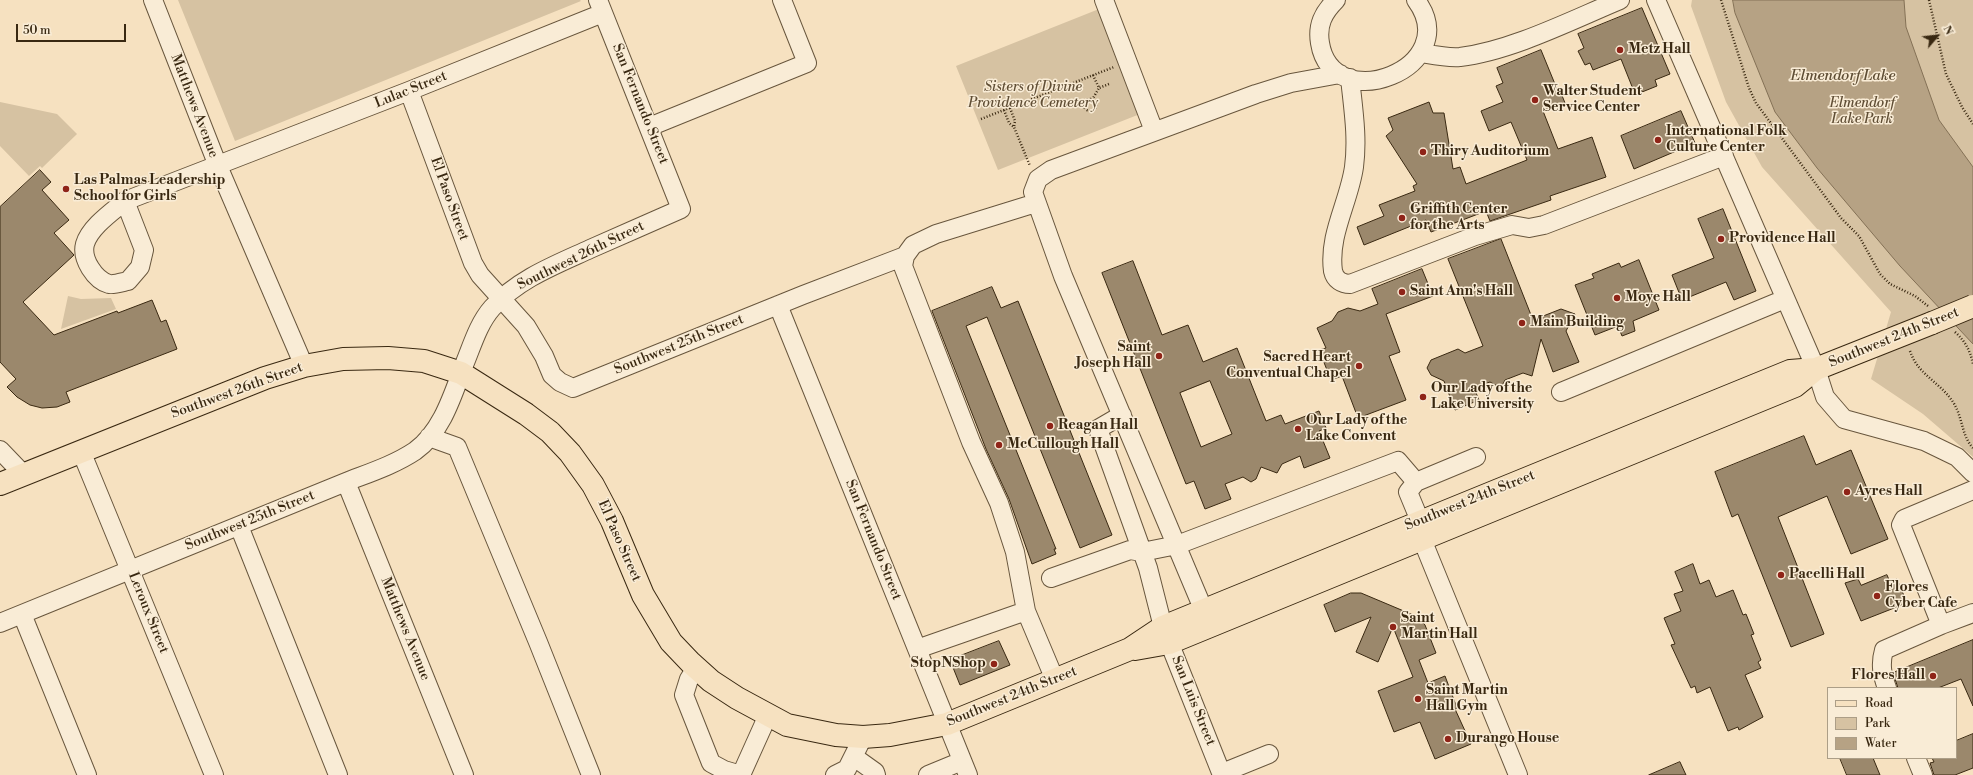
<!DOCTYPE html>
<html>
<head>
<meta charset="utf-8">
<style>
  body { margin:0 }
  #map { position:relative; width:1973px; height:775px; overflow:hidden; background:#f6e1c0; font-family:"Libre Bodoni",serif }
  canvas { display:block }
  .legend { position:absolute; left:1827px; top:687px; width:130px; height:72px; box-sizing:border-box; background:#f9ecd6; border:1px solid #ac9e87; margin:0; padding:5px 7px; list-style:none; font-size:12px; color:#392811 }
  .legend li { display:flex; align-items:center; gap:8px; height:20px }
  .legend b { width:20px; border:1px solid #ac9e87 }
  .north { position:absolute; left:1917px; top:16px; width:40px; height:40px; -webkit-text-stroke:3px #f9ecd6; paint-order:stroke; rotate:62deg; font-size:11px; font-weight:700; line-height:16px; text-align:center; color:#392811 }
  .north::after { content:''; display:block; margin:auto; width:14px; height:18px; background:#392811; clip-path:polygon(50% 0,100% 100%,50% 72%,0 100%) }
  .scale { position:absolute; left:16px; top:24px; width:110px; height:18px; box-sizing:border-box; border:2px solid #392811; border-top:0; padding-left:5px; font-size:12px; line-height:14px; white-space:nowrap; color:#392811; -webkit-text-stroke:3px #f9ecd6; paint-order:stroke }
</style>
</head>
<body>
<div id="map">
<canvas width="1973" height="775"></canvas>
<ul class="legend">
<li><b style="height:5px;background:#f6e1c0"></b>Road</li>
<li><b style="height:11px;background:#d6c2a2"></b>Park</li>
<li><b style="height:11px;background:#b6a284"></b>Water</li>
</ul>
<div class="north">N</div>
<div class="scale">50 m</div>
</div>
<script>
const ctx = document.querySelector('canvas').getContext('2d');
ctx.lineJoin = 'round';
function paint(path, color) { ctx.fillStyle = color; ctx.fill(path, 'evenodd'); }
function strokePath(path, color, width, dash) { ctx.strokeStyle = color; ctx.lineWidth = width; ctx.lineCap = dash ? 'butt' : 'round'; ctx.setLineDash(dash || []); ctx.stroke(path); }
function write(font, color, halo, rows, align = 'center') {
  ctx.font = font + ' "Libre Bodoni",serif'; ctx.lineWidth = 3; ctx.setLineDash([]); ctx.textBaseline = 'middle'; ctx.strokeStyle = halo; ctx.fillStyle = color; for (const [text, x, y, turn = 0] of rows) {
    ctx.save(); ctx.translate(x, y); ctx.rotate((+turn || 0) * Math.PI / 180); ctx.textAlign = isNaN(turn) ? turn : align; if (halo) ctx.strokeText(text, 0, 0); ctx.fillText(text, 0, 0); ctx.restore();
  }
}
const green = new Path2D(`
  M178 0H580L581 1 235 141Z
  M1692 0H1973V457L1923 414 1871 379 1891 312 1762 167 1726 102 1691 6Z
  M1099 9 1140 114 998 170 956 66Z
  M0 102 57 114 77 134 42 168 40 166 29 176 0 146Z
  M68 296 81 299 111 298 116 309 61 329Z`);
const water = new Path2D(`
  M1733 0H1904L1906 27 1939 120 1973 167V344L1900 266 1817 168 1775 112 1735 13Z`);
const building = new Path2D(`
  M1642 8 1670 74 1655 80 1657 86 1642 92 1640 86 1633 89 1621 59 1593 70 1590 63 1585 65 1578 51 1584 48 1578 34Z
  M1541 50 1557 89 1559 88 1565 103 1543 111 1558 149 1592 137 1606 177 1550 196 1551 200 1490 221 1486 211 1431 232 1426 220 1364 245 1357 227 1384 216 1379 205 1415 191 1413 186 1417 184 1386 136 1393 130 1388 118 1429 102 1433 113H1444L1453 169 1460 167 1466 184 1527 160 1511 122 1489 131 1481 111 1503 102 1496 86 1503 83 1497 68Z
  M1681 111 1695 143 1634 169 1621 136Z
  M40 170 51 182 42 190 69 220 54 233 74 255 23 302 54 335 117 311 118 313 152 300 161 322 166 320 177 349 66 392 70 402 57 407 42 408 30 405 17 397 7 387 16 379 0 362V207Z
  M1723 209 1756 291 1734 300 1726 282 1682 300 1672 275 1714 258 1698 219Z
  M1501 239 1533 320 1561 309 1575 314 1566 331 1579 362 1553 372 1541 339 1532 376 1523 373 1505 380 1501 388 1490 382 1474 388 1479 400 1455 410 1444 381 1431 375 1427 368 1431 360 1458 349 1465 353 1483 346 1448 259Z
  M1639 260 1659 310 1633 321 1635 331 1622 336 1618 326 1595 335 1575 285 1594 278 1592 274 1619 263 1621 267Z
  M1133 261 1162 335 1188 325 1203 362 1237 348 1266 421 1281 415 1285 424 1319 411 1326 428 1319 431 1330 458 1304 468 1300 456 1282 464 1277 473 1261 467 1256 479 1251 482 1243 477 1225 484 1231 499 1205 509 1194 481 1186 484 1102 273ZM1210 381 1232 434 1201 447 1180 393Z
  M1422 269 1433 296 1386 314 1400 352 1389 356 1406 400 1358 418 1342 376 1331 380 1319 350 1326 348 1317 328 1332 321 1338 312 1348 308 1360 311 1378 304 1372 289Z
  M992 287 1001 308 1018 301 1112 535 1080 548 987 317 966 326 1056 549H1054L1056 554 1032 564 1009 499 986 449 932 311Z
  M1804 436 1816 465 1851 450 1888 539 1851 554 1827 496 1778 517 1824 634 1791 647 1738 514 1732 517 1715 472Z
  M1693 564 1700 584 1709 580 1716 597 1733 590 1743 615 1746 614 1754 634 1751 635 1761 660 1758 662 1761 668 1745 675 1763 717 1739 730 1738 727 1728 731 1710 687 1697 693 1695 686 1691 688 1671 645 1675 644 1664 618 1681 611 1674 594 1683 591 1675 572Z
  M1887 575 1890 582 1897 579 1907 603 1861 621 1845 583 1858 579 1861 585Z
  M1351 593H1361L1418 617 1425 625 1436 653 1419 660 1428 683 1445 676 1457 708 1455 709 1471 744 1435 759 1420 722 1394 732 1378 691 1413 677 1393 627 1378 662 1356 652 1371 617 1335 632 1324 605Z
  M1973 640V706L1961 679 1938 688H1898L1893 673Z
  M999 641 1010 665 960 685 950 660Z
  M1973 734V768L1955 775H1934L1930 763 1934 762 1932 758H1956V741Z
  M1840 758H1873L1880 775H1847Z
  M1680 762 1686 775H1649Z`);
const path = new Path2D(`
  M1721 0 1749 88 1756 103 1841 218 1859 236 1880 274 1890 284 1915 296 1928 306
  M1929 0 1946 74 1962 107 1973 124
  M1093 75 1099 88 1109 84
  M1084 105a6 6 0 1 1 12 0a6 6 0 1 1-12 0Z
  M1092 100 1099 88
  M1010 108 1015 121 1014 127
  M1004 110 1009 123 1014 127 1030 166
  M981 119 1114 67
  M1955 332C1965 341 1970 350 1973 364
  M1910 351C1918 375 1940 382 1953 402 1963 417 1961 435 1973 448`);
const minor = new Path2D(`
  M153 0 218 166 304 366
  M1104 0 1154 131
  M1336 0C1323 13 1317 25 1320 43 1332 119 1466 68 1416 0
  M1656 0 1816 369 1825 397 1844 419 1924 441 1957 457 1973 473
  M1421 53C1433 55 1447 58 1460 57 1511 51 1572 20 1620 0
  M1350 78C1353 108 1358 137 1354 167 1349 202 1328 235 1333 271 1335 280 1342 284 1350 284L1475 236 1512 225 1529 228 1544 225 1724 156
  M409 91 473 263 480 275 526 326 544 356 552 375 560 382 573 388 803 295 905 256
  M649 127 807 63 782 0
  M125 201 144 250 140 267 128 281C123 282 114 285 109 284 95 280 81 259 85 244 90 227 112 212 125 201L409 91 603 13
  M778 305 968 775
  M1561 392 1785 299
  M1122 415 1098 429 1148 568 1163 627 1222 775
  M429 437 457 447 538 642 591 775
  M0 450 23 474
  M81 451 214 775
  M346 482 464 775
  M1973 490 1904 519 1901 525 1941 625 1973 613
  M1420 521 1408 492 1416 482 1476 457
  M239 526 338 775
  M1417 527 1518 775
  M1051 578 1130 550 1142 552 1177 545 1398 461 1416 482
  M1026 611 1015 552 999 503 971 442 903 266 905 256 913 245 936 234 1036 203
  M1204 611 1063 276 1033 192 1038 179 1051 170 1256 94 1291 83 1340 74
  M22 614 87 775
  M0 623 346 482C369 473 394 465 415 451 442 432 453 394 464 365 472 346 478 324 492 308 518 279 555 265 590 249 620 236 651 222 681 209L598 0
  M917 649 1026 611 1055 680
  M696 668 689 679 684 695 711 763 724 770 741 775
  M1887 688C1882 675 1880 664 1884 650L1941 625
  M854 757 875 772 876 775
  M1916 758 1923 775
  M1222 773 1269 754
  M741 775 768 715
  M835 775 847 769 863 737
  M928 775 962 761`);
const major = new Path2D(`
  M0 484 265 378 304 366 343 359 388 358 424 361 461 373 526 414 550 432 570 453 593 485 612 521 643 595 671 642 691 663 711 681 737 698 787 725 836 735 863 737 890 735 947 724 1130 649 1163 627 1790 371 1816 369
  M1135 649 1169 643 1795 386 1816 369 1932 323`);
const majorBridge = new Path2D(`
  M1932 323 1973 306`);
const markers = [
  [1620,50,4,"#8f2418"],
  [1535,100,4,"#8f2418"],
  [1658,140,4,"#8f2418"],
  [1423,152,4,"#8f2418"],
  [66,189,4,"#8f2418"],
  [1402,218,4,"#8f2418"],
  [1721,239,4,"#8f2418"],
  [1402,292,4,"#8f2418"],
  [1617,298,4,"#8f2418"],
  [1522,323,4,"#8f2418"],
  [1159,356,4,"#8f2418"],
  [1359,366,4,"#8f2418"],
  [1423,397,4,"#8f2418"],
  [1050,426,4,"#8f2418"],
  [1298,429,4,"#8f2418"],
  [999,445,4,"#8f2418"],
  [1847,492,4,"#8f2418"],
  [1781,575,4,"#8f2418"],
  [1877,596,4,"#8f2418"],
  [1393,627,4,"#8f2418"],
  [994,664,4,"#8f2418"],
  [1933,676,4,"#8f2418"],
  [1418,699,4,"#8f2418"],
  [1448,739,4,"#8f2418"]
];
const poiNames = [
  ["Metz Hall",1628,50],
  ["Walter Student",1543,92],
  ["Service Center",1543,108],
  ["International Folk",1666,132],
  ["Culture Center",1666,148],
  ["Thiry Auditorium",1431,152],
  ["Las Palmas Leadership",74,181],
  ["School for Girls",74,197],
  ["Griffith Center",1410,210],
  ["for the Arts",1410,226],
  ["Providence Hall",1729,239],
  ["Saint Ann's Hall",1410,292],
  ["Moye Hall",1625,298],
  ["Main Building",1530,323],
  ["Saint",1151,348,"right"],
  ["Joseph Hall",1151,364,"right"],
  ["Sacred Heart",1351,358,"right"],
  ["Conventual Chapel",1351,374,"right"],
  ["Our Lady of the",1431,389],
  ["Lake University",1431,405],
  ["Our Lady of the",1306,421],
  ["Lake Convent",1306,437],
  ["Reagan Hall",1058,426],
  ["McCullough Hall",1007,445],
  ["Ayres Hall",1855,492],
  ["Pacelli Hall",1789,575],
  ["Flores",1885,588],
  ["Cyber Cafe",1885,604],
  ["Saint",1401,619],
  ["Martin Hall",1401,635],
  ["StopNShop",986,664,"right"],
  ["Flores Hall",1925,676,"right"],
  ["Saint Martin",1426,691],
  ["Hall Gym",1426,707],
  ["Durango House",1456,739]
];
const parkNames = [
  ["Sisters of Divine",1033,88],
  ["Providence Cemetery",1033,104],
  ["Elmendorf",1862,104],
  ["Lake Park",1862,120]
];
const streetNames = [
  ["Lulac Street",411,90,-22],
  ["San Fernando Street",640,104,68],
  ["Matthews Avenue",194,106,69],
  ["El Paso Street",449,199,70],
  ["Southwest 26th Street",581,256,-26],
  ["Southwest 24th Street",1894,338,-22],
  ["Southwest 25th Street",679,345,-22],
  ["Southwest 26th Street",237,391,-20],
  ["Southwest 24th Street",1470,501,-22],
  ["Southwest 25th Street",250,521,-22],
  ["San Fernando Street",873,540,68],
  ["El Paso Street",619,541,66],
  ["Leroux Street",148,613,68],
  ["Matthews Avenue",405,629,68],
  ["Southwest 24th Street",1012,697,-22],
  ["San Luis Street",1193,701,68]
];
const waterNames = [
  ["Elmendorf Lake",1843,76]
];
paint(green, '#d6c2a2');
paint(water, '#b6a284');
strokePath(water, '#847156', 1);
paint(building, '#9b886c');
strokePath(building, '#392811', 1);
strokePath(minor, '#68563d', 20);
strokePath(major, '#392811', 24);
strokePath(path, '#392811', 2.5, [1, 2]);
strokePath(minor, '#f9ecd6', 18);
strokePath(major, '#f6e1c0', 22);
strokePath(majorBridge, '#392811', 24, []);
strokePath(majorBridge, '#f6e1c0', 22);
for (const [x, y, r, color] of markers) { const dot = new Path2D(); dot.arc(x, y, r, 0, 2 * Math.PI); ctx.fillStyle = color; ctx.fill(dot); strokePath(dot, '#f9ecd6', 1.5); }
write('bold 14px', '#392811', '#f9ecd6', poiNames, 'left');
write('italic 14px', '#604e35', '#f9ecd6', parkNames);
write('14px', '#392811', '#f9ecd6', streetNames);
write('italic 15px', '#5e4d34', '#f9ecd6', waterNames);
</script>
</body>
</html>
